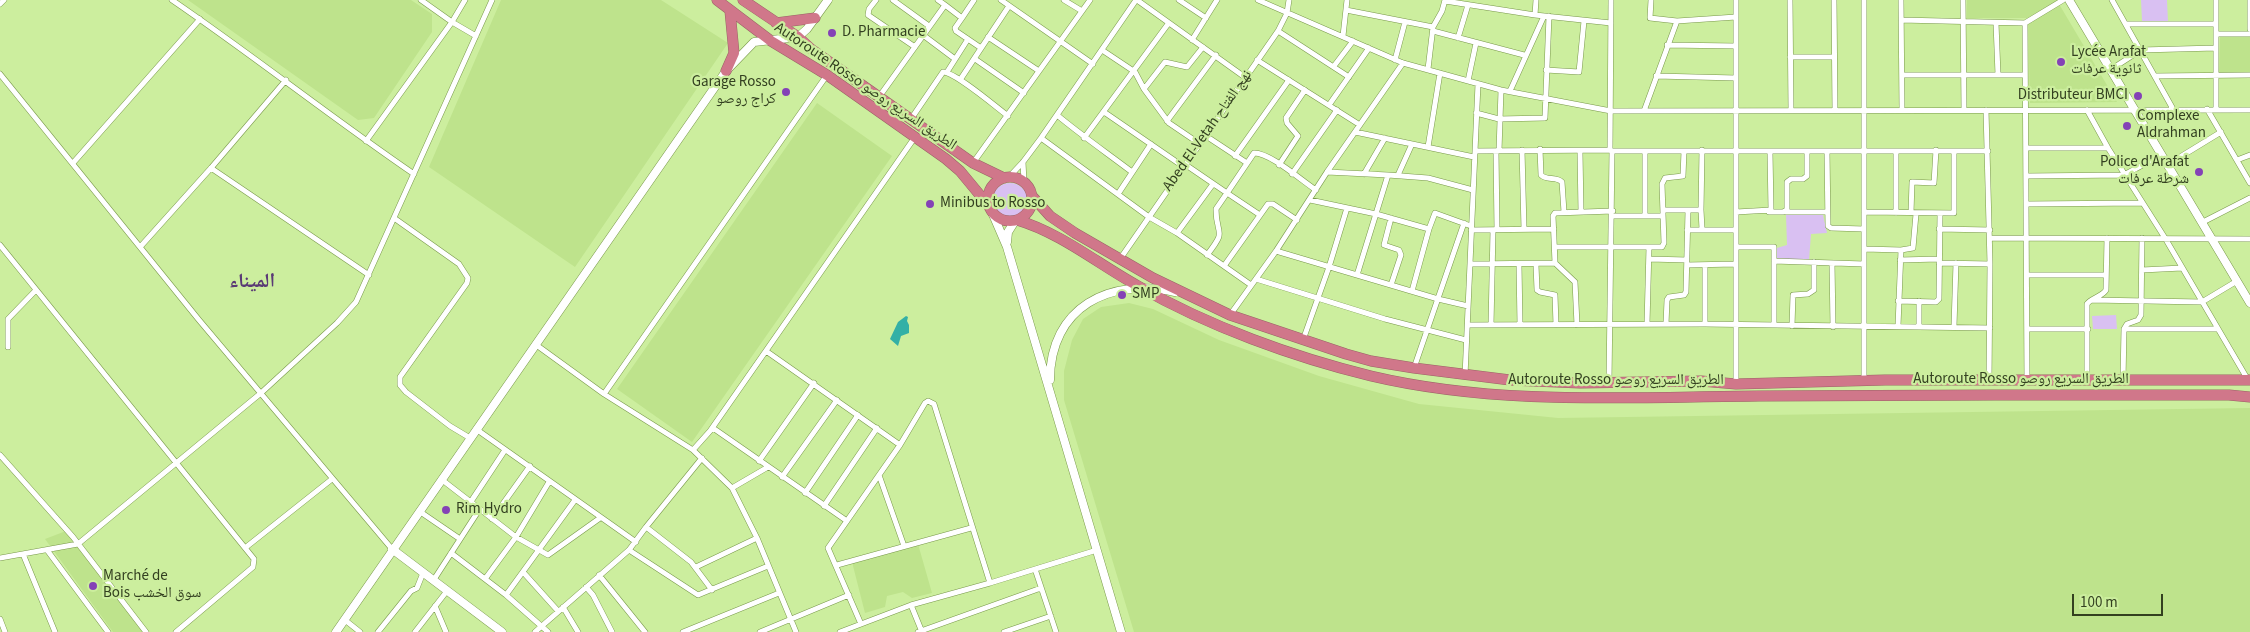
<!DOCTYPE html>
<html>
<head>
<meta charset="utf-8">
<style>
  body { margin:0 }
  #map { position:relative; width:2250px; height:632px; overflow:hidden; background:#ccee9e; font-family:"Source Sans 3",sans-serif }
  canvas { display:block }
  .scale { position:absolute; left:2072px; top:594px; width:91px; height:22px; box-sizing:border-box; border:2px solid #334020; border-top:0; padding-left:6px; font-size:15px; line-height:18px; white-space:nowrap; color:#334020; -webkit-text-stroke:4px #ccee9e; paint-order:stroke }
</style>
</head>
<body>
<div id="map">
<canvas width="2250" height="632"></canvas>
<div class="scale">100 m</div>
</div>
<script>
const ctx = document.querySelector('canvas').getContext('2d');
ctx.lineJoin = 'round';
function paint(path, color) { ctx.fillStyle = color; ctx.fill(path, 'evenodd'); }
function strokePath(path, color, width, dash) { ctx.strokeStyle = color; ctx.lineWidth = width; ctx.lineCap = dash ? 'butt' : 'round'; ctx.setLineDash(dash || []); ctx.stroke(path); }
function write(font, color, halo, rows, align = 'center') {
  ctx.font = font + ' "Source Sans 3","Noto Naskh Arabic",sans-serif'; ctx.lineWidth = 4.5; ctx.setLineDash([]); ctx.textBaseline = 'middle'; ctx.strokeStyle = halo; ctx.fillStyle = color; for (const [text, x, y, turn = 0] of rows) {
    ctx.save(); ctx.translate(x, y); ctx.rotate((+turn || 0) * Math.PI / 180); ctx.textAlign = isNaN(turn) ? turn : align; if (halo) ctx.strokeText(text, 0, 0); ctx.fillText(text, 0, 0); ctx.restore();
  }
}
const built = new Path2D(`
  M188 0H411L432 14V32L374 118 358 120Z
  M501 0H661L728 43 575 267 429 167Z
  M1967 0H2058L2027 18H1967Z
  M2059 4 2117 102 2030 103 2028 22Z
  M2220 37H2250V73H2219Z
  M817 103 892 156 692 442 617 389Z
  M1129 303 1153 309 1219 340 1319 376 1419 404 1558 418 2250 408V632H1134L1064 400V371L1072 340 1083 319 1101 307Z
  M66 531 143 632H113L45 539Z
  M918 544 932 593 912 598 903 592 887 596 885 607 865 613 852 562Z`);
const green = new Path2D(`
  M2141 0H2167L2168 22 2142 21Z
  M992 201a18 18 0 1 1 36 0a18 18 0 1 1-36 0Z
  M1786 215H1823L1827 233 1811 234 1809 260 1787 262 1777 258V248L1787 245Z
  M2116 315 2117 329H2093L2092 316Z`);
const water = new Path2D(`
  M906 316 908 317 907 321 909 325V333L901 336 898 346 890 339 898 322Z`);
const street = new Path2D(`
  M172 0C254 56 332 118 414 174
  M421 0 452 22 476 36
  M876 0 869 9 868 15 915 47
  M893 0 929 26
  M1001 0 1093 64
  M1064 0 1082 11
  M1137 0 1246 78
  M1179 0 1206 18
  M1258 0 1403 63 1501 90 1611 111 2250 110
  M1651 0 1650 18 1677 21
  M1736 0V384
  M1790 0 1791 110
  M1834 0 1835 110
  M1901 0 1902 109
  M1963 0 1964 110
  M2112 0 2173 109
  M2250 0V29
  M1445 1 1535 15 1611 23
  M0 4 4 0
  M945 5 962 18 974 0
  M1346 10 1433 27
  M1535 15 1536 0
  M962 18 955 28 956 31 981 48
  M1901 20 2025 23
  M1996 23 1998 75
  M2126 24H2216
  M1278 31 1349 77
  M1433 31 1524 55
  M2216 34H2250
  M923 35 955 59
  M1343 36 1347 0
  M988 37 1039 71
  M1458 38 1468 5
  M1192 40 1217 0
  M1667 45 1736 46
  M1102 50 1135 72 1144 89 1169 123 1200 144
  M1790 57H1834
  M975 59 1024 93
  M1257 60 1360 125
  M1395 60 1405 22
  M1334 66 1353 41
  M1428 69 1433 27 1442 11 1445 0
  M1546 70 1579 72 1584 21
  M2110 70 2141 50 2216 48
  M947 72 968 39
  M0 74 199 320 392 549
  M1902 75H2025
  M1656 76 1736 78
  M2155 76 2250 75
  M960 80 1009 6
  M1468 81 1476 43
  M1144 89 1165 62 1187 67 1203 47
  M1510 91 1544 16
  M879 97 945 5 938 0
  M1329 105 1369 48
  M2207 109 2250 183
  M2216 109V0
  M1986 110 1990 264 1989 381
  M2087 110 2108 148 2165 238 2248 380
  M1644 111 1677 21 1736 17
  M1104 112 1184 167
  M1476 113 1499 119 1545 118 1549 16
  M1057 115C1081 135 1107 153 1132 172
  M911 119 943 72C955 72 996 107 1008 116
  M1167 121 1216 55
  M1355 132 1474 157
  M1206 136 1247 163
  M1041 138 1149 217 1177 233 1251 285
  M1084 138 1168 24
  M366 141 452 22 465 0
  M1428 147 1440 73
  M2026 148H2108
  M1540 149 1541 175C1547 181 1556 176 1562 182L1564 212
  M1522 150 1524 229
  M1475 151 1610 150
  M1496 151 1497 230
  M1499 151 1501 90
  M1612 151H1988
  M1827 151 1828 226 1831 228 1864 229
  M1896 151V213
  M1580 152 1581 212
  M1235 156 1289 80
  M2237 160 2250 155
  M1023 162 1024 182
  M73 163 200 19
  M973 163 1090 0
  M1186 165 1227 193 1216 209C1216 237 1228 228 1207 255
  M1279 165 1298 136 1287 123 1286 118 1305 90
  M2167 165 2221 132
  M211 168 369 275
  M1327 172 1388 175 1357 275
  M1292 174 1337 110
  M1364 174 1385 138
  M1388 175 1428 178 1473 190
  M1398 175 1412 144
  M2027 176 2124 175 2161 155
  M1009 177 1023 162 1041 138 1136 0
  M1118 194 1151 144
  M1310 200 1376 214 1429 229 1412 291
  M2027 204 2142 203
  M1663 210H1701L1702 150
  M1701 210 1702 229
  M1736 212 1771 210 1770 152
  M1769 212H1783L1787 210V182L1791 179H1803L1807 176V151
  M1786 212H1827
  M1864 212 1954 213V151
  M1911 213 1912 182 1934 183 1936 150
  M1260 215 1227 193 1254 153C1271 153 1302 181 1316 190
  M1613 216H1663
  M1645 216V151
  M394 218 459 264 468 278 467 283 400 377V385L406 392 450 426 470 438
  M1391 218 1384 245 1399 250 1401 255 1391 285
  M2203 222 2250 198
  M1429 229 1435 213 1471 226
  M1939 229 1990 230
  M1471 230 1554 229
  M1687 230H1736
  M1177 233 1213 184
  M1990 238 2250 239
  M0 245 254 559 253 567 176 632
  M141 246 211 168 286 80
  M1555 247H1662L1664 243 1662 184 1665 178 1683 176 1684 151
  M1736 247H1774V325
  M1864 249 1901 250 1898 326
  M1901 250 1913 248 1916 214
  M1276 251 1438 299 1468 306
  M1120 259 1278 31 1287 13 1289 0
  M1649 259 1687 260
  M1900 260 1939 259
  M1774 261 1864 264
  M1555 263 1575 282 1577 325
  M1832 263 1833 327
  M1939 263 1990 264
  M1470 264 1555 263 1553 216 1555 213 1613 211
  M1519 265 1520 325
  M1536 265 1537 290 1540 292 1555 295 1556 325
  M1687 265 1736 264
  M1224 266 1268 204H1273L1297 220
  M2142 270 2182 268
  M2027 275H2106
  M1256 279 1385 319 1466 340
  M2092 300 2202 302 2237 281
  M1898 301 1936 302 1939 299 1940 214
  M1919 301V326
  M1230 315 1276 251 1327 172 1403 63
  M1647 324 1649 247
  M1666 324 1667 300 1669 297 1684 295 1686 292 1688 211
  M1705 324V265
  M1467 325 1705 324 1990 328
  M1491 325 1493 230
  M1792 326 1793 295 1808 294 1814 290V262
  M1954 326 1956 263
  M2027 329H2088
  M2124 329H2217
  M1303 340 1329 267 1347 208
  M535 344 604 394 693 450 732 488 757 538 796 632
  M8 347V319L36 290
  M766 351 900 445
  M1414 368 1464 223
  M1465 376 1478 84
  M2027 380 2025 23 2063 0
  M2087 380V304C2092 297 2102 297 2106 290L2107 238
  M2123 380 2124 329 2127 324 2138 320 2141 315 2142 238
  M1609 381 1612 151 1610 150 1611 0
  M1864 381V0
  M604 394 827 75
  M713 428 847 521
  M476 429 636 542
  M693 450 710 431 915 137
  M0 455 73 537 146 632
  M759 461 814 383
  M879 475 904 546
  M782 477 837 400
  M441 479 516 537 548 555 600 518
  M732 488 768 467
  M805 493 858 415
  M470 503 505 450
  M824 506 877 428
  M419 511 460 539
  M492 519 530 466
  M646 527 691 562 712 590
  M245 548 332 479
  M47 550 108 632
  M629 550 698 595 768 566
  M451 553 506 595 548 632
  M23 554 55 632
  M0 558 78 544 261 393 337 323 356 302 492 0
  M837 565 971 528
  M696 567 757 538
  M1035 569 1056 632
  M523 572 558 611
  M599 575 645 632
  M485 579 516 537 549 482
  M433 581 479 510
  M586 587 593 595 612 632
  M506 595 575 500
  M911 605 922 632
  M435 606 446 632
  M563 607 578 632
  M0 619 5 632
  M345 620 360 632
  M861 624 828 548 900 445 925 403 928 401 934 404 990 583
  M378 632 411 591 417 588 423 573
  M415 632 447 591
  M535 632 629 550 646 527 702 458
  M683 632 779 593
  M760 632 849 595
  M840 632 911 605 990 583 1097 550
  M918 632 1041 588
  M1004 632 1051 616`);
const secondary = new Path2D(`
  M2069 0 2250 303
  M991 210 1007 247 1121 632
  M1007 242 1008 232 1015 221
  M1050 380C1050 307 1110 277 1175 292
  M392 549 502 632
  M336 632 726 71 754 42 798 37 807 29 828 0`);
const highway = new Path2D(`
  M717 0 771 41 827 75 946 159 960 171 989 206
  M743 0 798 37 811 49 973 163 1004 178
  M776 23 815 18
  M726 71 734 53 730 11
  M988 199a22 22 0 1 1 44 0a22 22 0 1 1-44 0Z
  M1032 196 1050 216 1075 233 1153 278 1230 315 1346 354 1371 361 1414 368 1510 380 1580 383 1701 381 1736 384 1885 380H2250
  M1017 220C1061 233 1098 264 1138 286 1208 326 1293 357 1371 376 1498 406 1630 397 1759 396 1916 395 2072 395 2229 395L2250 397`);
const markers = [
  [832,33,5,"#8442b6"],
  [2061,62,5,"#8442b6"],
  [786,92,5,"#8442b6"],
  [2138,96,5,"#8442b6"],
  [2127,126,5,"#8442b6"],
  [2199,172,5,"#8442b6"],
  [930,204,5,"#8442b6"],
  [1122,295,5,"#8442b6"],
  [446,510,5,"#8442b6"],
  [93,586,5,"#8442b6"]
];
const poiNames = [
  ["D. Pharmacie",842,33],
  ["Lycée Arafat",2071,53],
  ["ثانوية عرفات",2071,70],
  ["Garage Rosso",776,83,"right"],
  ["كراج روصو",776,100,"right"],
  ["Distributeur BMCI",2128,96,"right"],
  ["Complexe",2137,117],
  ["Aldrahman",2137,134],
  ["Police d'Arafat",2189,163,"right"],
  ["شرطة عرفات",2189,180,"right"],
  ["Minibus to Rosso",940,204],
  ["SMP",1132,295],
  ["Rim Hydro",456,510],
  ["Marché de",103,577],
  ["Bois سوق الخشب",103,594]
];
const streetNames = [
  ["Autoroute Rosso الطريق السريع روصو",865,87,34],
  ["Abed El-Vetah نهج الفتاح",1208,131,-55],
  ["Autoroute Rosso الطريق السريع روصو",2021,380],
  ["Autoroute Rosso الطريق السريع روصو",1616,381]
];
const districtNames = [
  ["الميناء",252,283]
];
paint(built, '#bee38c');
paint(green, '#d9c0f2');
paint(water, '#33b0a6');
strokePath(street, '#79984b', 6);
strokePath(secondary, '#79984b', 9);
strokePath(highway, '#996465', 11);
strokePath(street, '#fff', 5);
strokePath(secondary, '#fff', 8);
strokePath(highway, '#d0778a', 10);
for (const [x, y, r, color] of markers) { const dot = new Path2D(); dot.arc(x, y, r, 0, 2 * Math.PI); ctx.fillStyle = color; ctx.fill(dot); strokePath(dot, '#ccee9e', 2); }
write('15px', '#334020', '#ccee9e', poiNames, 'left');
write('15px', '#334020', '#ccee9e', streetNames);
write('bold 20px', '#5a3a75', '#ccee9e', districtNames);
</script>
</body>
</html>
